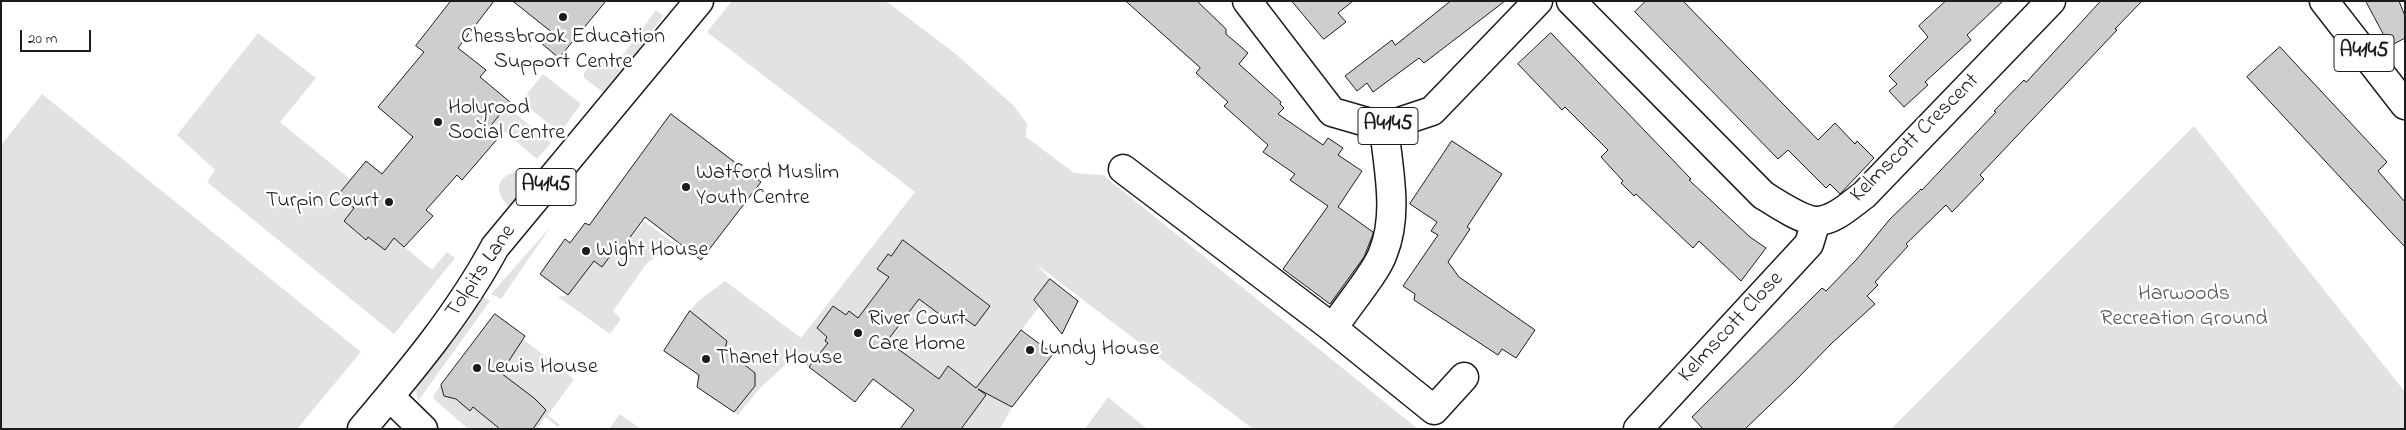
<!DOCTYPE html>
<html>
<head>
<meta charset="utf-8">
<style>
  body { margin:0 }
  #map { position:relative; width:2406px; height:430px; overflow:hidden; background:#fff; font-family:"Indie Flower",sans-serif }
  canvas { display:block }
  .frame { position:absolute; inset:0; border:2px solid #1c1c1c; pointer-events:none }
  .scale { position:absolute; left:20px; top:30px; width:71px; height:22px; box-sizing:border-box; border:2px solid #1c1c1c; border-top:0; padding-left:6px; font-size:15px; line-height:18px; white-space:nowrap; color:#1c1c1c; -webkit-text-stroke:4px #fff; paint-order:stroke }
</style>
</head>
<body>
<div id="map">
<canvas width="2406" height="430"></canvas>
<div class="frame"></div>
<div class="scale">20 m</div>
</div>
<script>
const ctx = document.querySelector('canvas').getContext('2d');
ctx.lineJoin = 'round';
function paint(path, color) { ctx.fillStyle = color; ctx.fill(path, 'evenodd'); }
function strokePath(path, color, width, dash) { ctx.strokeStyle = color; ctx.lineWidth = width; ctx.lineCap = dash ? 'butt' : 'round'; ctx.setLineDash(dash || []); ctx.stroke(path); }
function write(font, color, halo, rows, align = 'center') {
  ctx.font = font + ' "Indie Flower",sans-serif'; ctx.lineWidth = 5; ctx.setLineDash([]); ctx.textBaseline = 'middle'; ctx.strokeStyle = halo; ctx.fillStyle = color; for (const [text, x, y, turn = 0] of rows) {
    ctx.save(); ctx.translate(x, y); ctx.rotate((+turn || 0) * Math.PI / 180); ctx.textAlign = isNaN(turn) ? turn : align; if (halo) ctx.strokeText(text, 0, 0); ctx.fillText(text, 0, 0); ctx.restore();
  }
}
const green = new Path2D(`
  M732 1H886L957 55 1014 106 1027 124 1026 137 1074 173 1103 175 1418 429H1253L1036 264 1050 279 1040 306 987 374 983 391 1012 407 1000 429H961L964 379 948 367 939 379 887 341 919 299 954 325 961 316 975 326 990 306 903 240 891 256 888 254 877 269 889 277 858 318 849 311 846 315 833 306 817 328 827 337 825 341 828 343 809 367 795 356 759 389 738 415 734 412 754 386 755 373 725 349 727 340 690 311 697 302 725 281 801 338 915 192 707 32Z
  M656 10 663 16 606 94 584 78V73L596 58H601L614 67Z
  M258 33 316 78 280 122 351 180 338 195 354 208 344 221 365 241 368 237 385 250 394 238 432 270 447 252 455 258 394 334 207 182 215 170 177 135Z
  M543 74 581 104 560 133 521 101Z
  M42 94 361 352 297 429H1V145Z
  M506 106 551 143 537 159 493 122Z
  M2194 126 2405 392V429H1891Z
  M519 172 534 180 511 208C493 195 495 174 519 172Z
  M644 221 675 244 647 263 613 311 621 319 610 334 558 297 568 295 594 261 602 267 613 252 617 255Z
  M552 225 501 299 491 294Z
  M476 292 490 301 418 401 414 383Z
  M523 339 574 379 548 415 560 425 558 427 545 417 537 429H533L544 414V408L515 384 496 375 506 362 510 360 511 356Z
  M441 385 444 395 473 407 500 429H468L434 399 433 396Z
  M1108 397 1147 429H1085Z
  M620 414 641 429H609Z`);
const building = new Path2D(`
  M451 1H494L458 48 486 70 480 77 510 102 488 129 499 137 462 180 457 175 426 210 433 216 404 247 394 238 385 250 368 237 366 240 344 221 354 208 338 195 366 161 382 174 413 137 378 107 424 52 416 46Z
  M513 1H606L559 58 541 43 551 32Z
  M1126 1H1197L1226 29V34L1248 53 1239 64 1281 102 1280 104 1284 108 1278 114 1323 145 1328 138 1343 148 1338 155 1362 171 1338 207 1373 232V234L1364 257 1330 304 1283 269 1328 206 1290 180 1295 174 1263 152 1268 145 1224 106 1228 102 1196 73 1200 68Z
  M1292 1H1353L1338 13 1346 22 1324 39Z
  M1451 1H1505L1424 63 1419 58 1373 92 1367 83 1357 91 1345 76 1392 40 1395 45Z
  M1646 1H1683L1818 140 1835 123 1855 144 1857 141 1874 158 1840 194 1830 184 1826 188 1788 150 1778 159 1635 12Z
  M1946 1H2003L1967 35 1971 40 1925 82 1928 85 1904 107 1889 91 1897 84 1889 76 1928 37 1919 26Z
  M2101 1H2142L2115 29 2117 30 1980 175 1984 179 1952 212 1946 205 1906 244 1908 246 1875 282 1878 285 1867 296 1875 304 1832 343 1794 382 1745 429H1703L1692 417 1822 288 1826 291 1857 259 1890 219 1921 189 1922 190 1996 112 1994 111 2024 80 2026 82Z
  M2366 1H2399L2405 16V38L2390 46Z
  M1551 33 1691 179 1689 180 1750 237 1766 248 1741 281 1699 241 1693 248 1636 194 1634 196 1621 183 1623 181 1601 157 1608 150 1565 107 1562 110 1518 64Z
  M2280 47 2387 162 2378 171 2405 202V247L2247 77Z
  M671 114 761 182 701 260 645 217 617 255 613 252 602 267 594 261 568 295 540 274 565 239 570 243 585 223 589 225Z
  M1452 141 1502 174 1467 227 1470 229 1448 262 1459 277 1535 330 1516 358 1502 349 1498 355 1414 300 1415 294 1403 286 1438 235 1431 231 1437 222 1410 204Z
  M903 240 990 306 975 326 961 316 954 325 919 299 887 341 939 379 948 366 976 388 1021 330 1053 354 1012 407 978 389 986 395 961 429H900L914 410 873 379 855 402 809 367 828 343 825 341 827 337 817 328 833 306 846 315 849 311 858 318 889 277 877 269 888 254 891 256Z
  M1050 279 1078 301 1062 334 1034 300Z
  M690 311 727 341 725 349 755 373V386L734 412 697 387 699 375 664 351Z
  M495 314 525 336 501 373 534 398 546 410 533 429H500L473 407 470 411 456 399 444 396 441 385Z`);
const minor = new Path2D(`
  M1571 1 1763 195C1776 203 1801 220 1816 221 1834 221 1850 205 1864 195L2051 1
  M1123 169 1330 326 1434 410 1464 377
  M1330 326 1338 321C1350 303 1377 271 1383 253 1399 214 1388 168 1384 127
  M390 397 423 429
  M1638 429 1809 244 1816 221`);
const major = new Path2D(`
  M1247 1 1332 112 1384 127 1432 111 1538 1
  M2324 1 2405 105
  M362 429C411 371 459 314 495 247L699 1`);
const markers = [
  [563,17,5,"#1c1c1c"],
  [438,122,5,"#1c1c1c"],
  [686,187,5,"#1c1c1c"],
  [389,202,5,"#1c1c1c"],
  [586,251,5,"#1c1c1c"],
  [858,333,5,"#1c1c1c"],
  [1030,350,5,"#1c1c1c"],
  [706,359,5,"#1c1c1c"],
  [477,368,5,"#1c1c1c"]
];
const shields = [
  [2364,53,60],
  [1388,126,60],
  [546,187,60]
];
const shieldNames = [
  ["A4145",2364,53],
  ["A4145",1388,126],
  ["A4145",546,187]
];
const poiNames = [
  ["Chessbrook Education",563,38,"center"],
  ["Support Centre",563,63,"center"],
  ["Holyrood",448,109],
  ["Social Centre",448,134],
  ["Watford Muslim",696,174],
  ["Youth Centre",696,199],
  ["Turpin Court",379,202,"right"],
  ["Wight House",596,251],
  ["River Court",868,320],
  ["Care Home",868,345],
  ["Lundy House",1040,350],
  ["Thanet House",716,359],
  ["Lewis House",487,368]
];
const streetNames = [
  ["Kelmscott Crescent",1916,139,-45],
  ["Tolpits Lane",482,272,-56],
  ["Kelmscott Close",1732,328,-47]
];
const parkNames = [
  ["Harwoods",2184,295],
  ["Recreation Ground",2184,320]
];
paint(green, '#e2e2e2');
paint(building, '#cecece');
strokePath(building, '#1c1c1c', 1);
strokePath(minor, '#1c1c1c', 31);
strokePath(major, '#1c1c1c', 31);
strokePath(minor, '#fff', 28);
strokePath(major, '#fff', 28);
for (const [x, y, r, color] of markers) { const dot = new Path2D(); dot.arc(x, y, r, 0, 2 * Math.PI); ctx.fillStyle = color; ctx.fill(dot); strokePath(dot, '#fff', 2); }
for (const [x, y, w] of shields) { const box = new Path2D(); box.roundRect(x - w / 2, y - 18.5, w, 37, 4); ctx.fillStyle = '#fff'; ctx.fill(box); strokePath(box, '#1c1c1c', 1); }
write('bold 21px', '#1c1c1c', null, shieldNames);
write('22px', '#1c1c1c', '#fff', poiNames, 'left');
write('22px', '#1c1c1c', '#fff', streetNames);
write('22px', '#575757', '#fff', parkNames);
</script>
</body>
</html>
